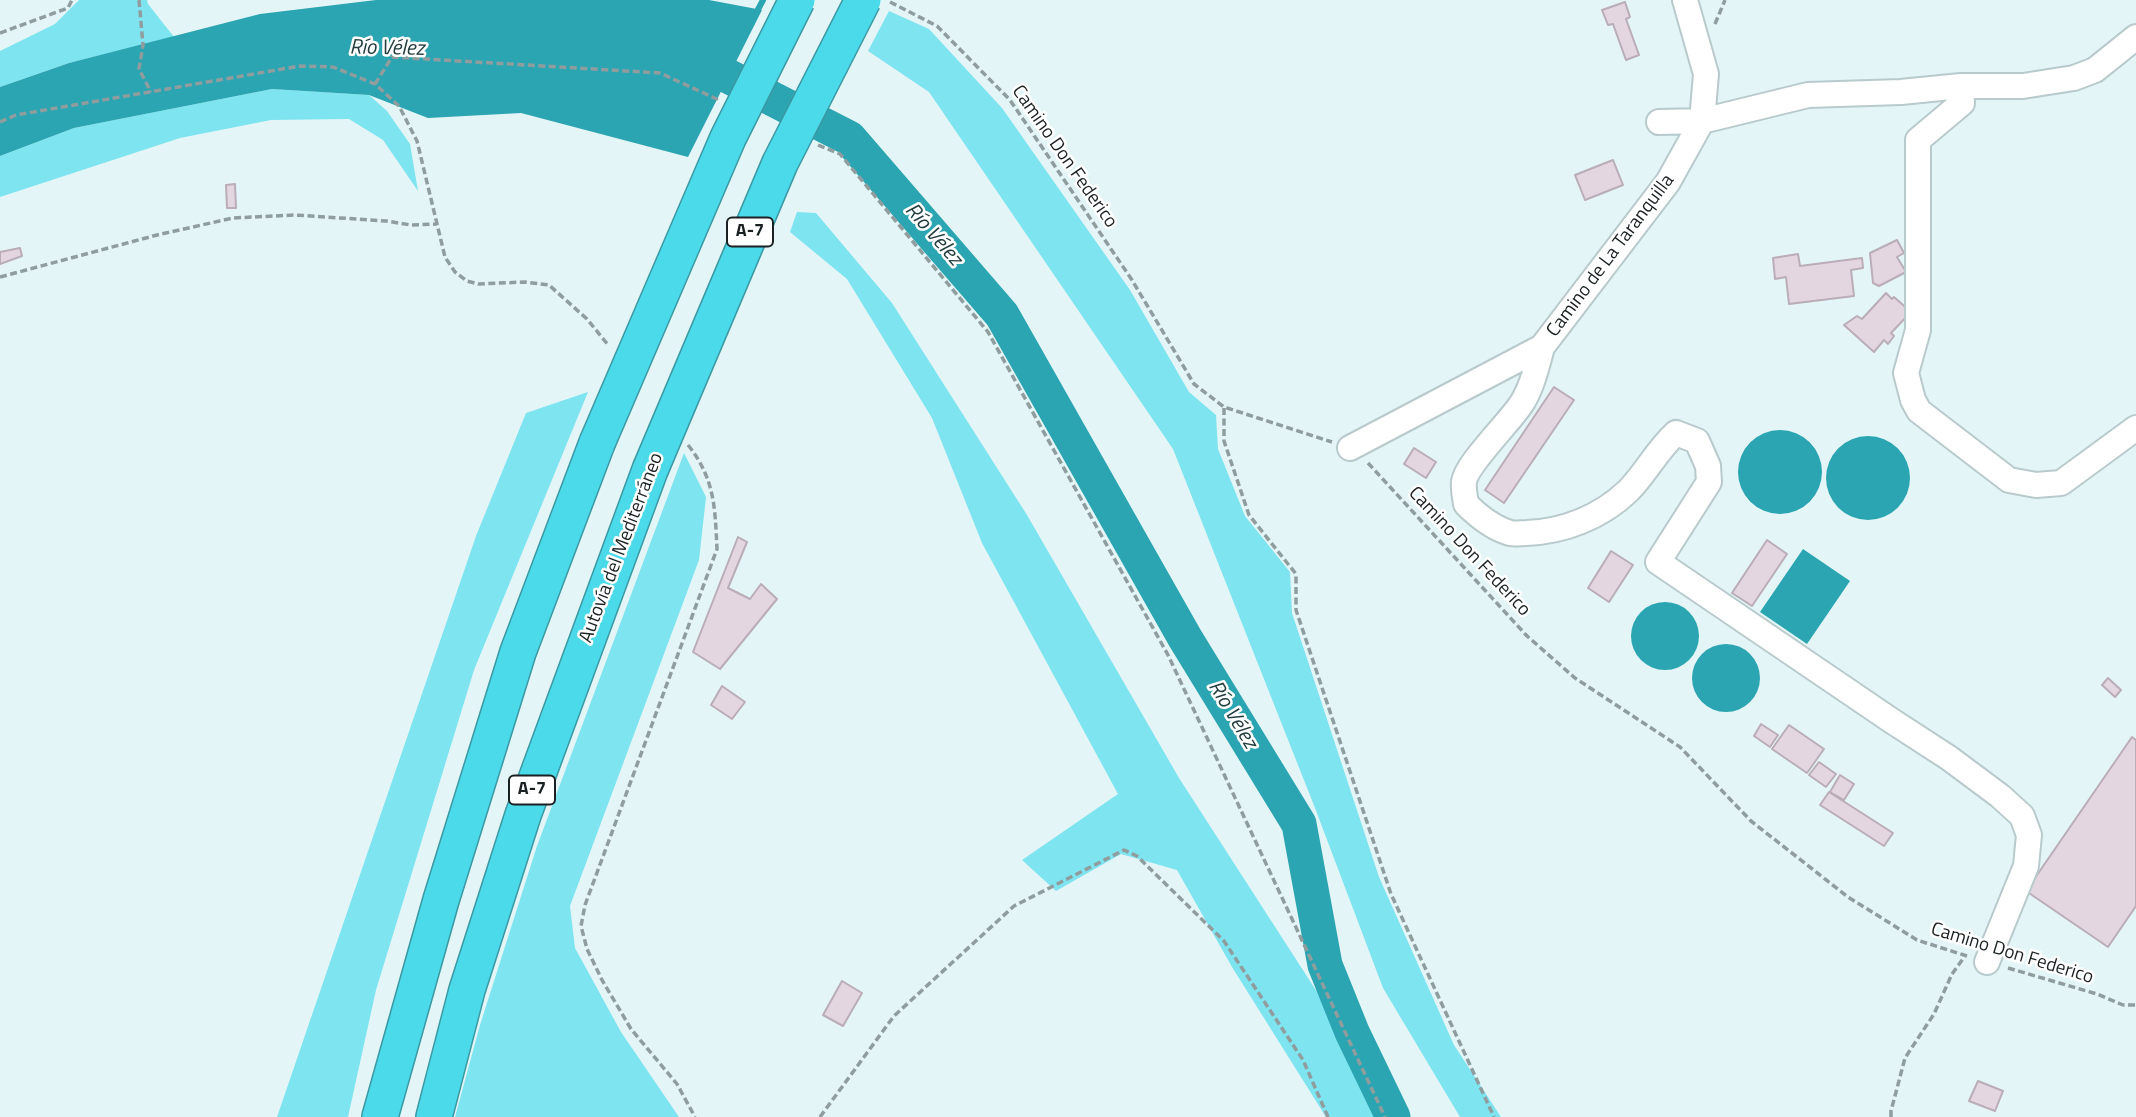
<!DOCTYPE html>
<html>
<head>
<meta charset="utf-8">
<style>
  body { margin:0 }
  canvas { display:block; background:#e3f5f7 }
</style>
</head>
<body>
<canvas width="2136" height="1117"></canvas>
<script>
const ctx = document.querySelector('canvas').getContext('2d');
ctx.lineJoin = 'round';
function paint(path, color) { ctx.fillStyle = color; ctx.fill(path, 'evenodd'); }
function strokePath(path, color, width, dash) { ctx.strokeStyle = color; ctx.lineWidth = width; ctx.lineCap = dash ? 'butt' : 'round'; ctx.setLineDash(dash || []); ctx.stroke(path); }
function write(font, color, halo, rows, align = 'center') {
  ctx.font = font + ' "Titillium Web",sans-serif'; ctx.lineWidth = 5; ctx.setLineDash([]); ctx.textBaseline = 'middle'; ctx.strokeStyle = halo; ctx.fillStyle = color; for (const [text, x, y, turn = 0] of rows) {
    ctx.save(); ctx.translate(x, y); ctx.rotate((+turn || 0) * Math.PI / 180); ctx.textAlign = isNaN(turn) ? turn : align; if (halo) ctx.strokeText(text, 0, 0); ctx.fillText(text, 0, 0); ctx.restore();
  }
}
const green = new Path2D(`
  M79 0H147L148 4 174 37 69 63 0 87V51L55 24Z
  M889 11 929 29 1002 108 1130 290 1189 392 1216 415 1218 449 1245 516 1290 572 1292 613 1379 877 1454 1045 1501 1117H1460L1383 988 1315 808 1173 449 929 92 868 51Z
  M272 89 369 95 387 111 410 144 418 191 383 140 349 119 271 120 180 138 0 197V156L74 128Z
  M797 212 816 213 892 303 1027 515 1179 778 1330 1012 1377 1117H1326L1232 967 1177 870 1121 854 1056 891 1022 860 1118 794 982 543 932 418 847 279 790 232Z
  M588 392 474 670 376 990 348 1117H277L476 536 526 413Z
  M684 453 706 497 699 560 570 906 575 948 621 1032 679 1117H455L480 1025 537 846Z`);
const water = new Path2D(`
  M376 0H709L762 10 688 157 521 113 428 118 369 95 272 89 74 128 0 156V87L69 63 260 14Z
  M1738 472a42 42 0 1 1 84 0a42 42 0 1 1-84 0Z
  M1826 478a42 42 0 1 1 84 0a42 42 0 1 1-84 0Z
  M1803 549 1850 581 1807 644 1760 612Z
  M1631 636a34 34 0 1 1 68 0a34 34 0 1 1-68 0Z
  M1692 678a34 34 0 1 1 68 0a34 34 0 1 1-68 0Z`);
const stream = new Path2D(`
  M754 17 763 0`);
const river = new Path2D(`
  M684 60 722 73 849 138 1002 315 1185 638 1299 824 1325 965 1352 1032 1393 1117`);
const building = new Path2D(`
  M1625 2 1630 17 1626 19 1639 55 1626 60 1613 24 1608 25 1602 10Z
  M1613 160 1623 185 1585 200 1575 175Z
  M235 184 236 208H227L226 185Z
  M1897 240 1904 253 1897 257 1906 272 1879 286 1873 283 1870 253Z
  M20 248 22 256 0 264V252Z
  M1798 254 1800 266 1862 258 1863 268 1851 270 1854 296 1789 304 1786 277 1775 279 1773 258Z
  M1886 293 1892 299 1894 297 1911 312 1891 333 1894 336 1888 344 1884 340 1874 352 1844 325 1857 316 1862 319Z
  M1554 387 1574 400 1504 503 1485 490Z
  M1414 448 1436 462 1426 478 1404 464Z
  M738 537 747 542 728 588 750 599 761 584 777 599 720 669 693 652Z
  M1767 540 1787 554 1752 606 1732 593Z
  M1611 551 1633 565 1609 602 1588 588Z
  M2108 678 2121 690 2115 697 2102 685Z
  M722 686 745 702 732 719 711 705Z
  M1761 724 1778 735 1770 747 1754 736Z
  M1789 725 1824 749 1807 773 1772 749Z
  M2132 737 2136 740V906L2108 947 2026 891Z
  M1819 762 1836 774 1826 787 1809 775Z
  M1840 775 1854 784 1844 800 1830 792Z
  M1829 792 1893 833 1884 846 1820 805Z
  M842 981 862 993 843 1026 823 1015Z
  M1978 1081 2003 1091 1995 1111 1969 1101Z`);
const path = new Path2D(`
  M139 0 143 45 139 69 151 92
  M890 2 937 26 1010 100 1132 280 1194 384 1224 407 1332 442
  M1715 24 1725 0
  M0 33 68 8 72 0
  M375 84 392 57 660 73 719 100
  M0 122 16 115 300 66 333 67 375 84 399 106 417 141 445 257 455 272 467 281 478 284 525 282 549 285 587 319 609 346
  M818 145 840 154 988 332 1168 655 1385 1117
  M0 277 157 235 233 218 295 215 386 221 411 225 437 224
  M1224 408V441L1249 515 1296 574V610L1391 894 1494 1117
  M688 445C715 479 715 508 717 549L585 905 581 926 587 949 602 980 631 1029 677 1084 695 1117
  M1368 463 1527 636 1575 678 1680 747 1751 821 1848 897 1917 940 1967 956
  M2008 968 2097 994 2123 1005H2136
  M820 1117 894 1016 1014 906 1124 850 1137 856 1224 941 1303 1060 1328 1117
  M1891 1117V1111L1905 1058 1934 1014 1952 974 1965 956`);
const minor = new Path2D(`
  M1961 86 1962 103 1918 140V330L1906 373 1913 400 1919 411 2009 480 2036 485 2061 483 2136 428
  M1659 122 1702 121 1808 95 1901 92 1961 86H2023L2074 78 2095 70 2136 37
  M1542 347C1537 366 1532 387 1522 403 1510 422 1466 464 1464 482 1463 488 1465 497 1466 504 1478 516 1493 528 1510 533 1515 534 1521 533 1526 533 1563 532 1601 517 1628 491 1646 473 1657 450 1676 433L1697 441 1708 466 1709 482 1658 562 1892 721 1949 758 2000 796 2022 816 2029 835 2026 866 1987 962
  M1350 448 1542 347 1668 182 1702 121 1706 74 1685 0`);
const highway = new Path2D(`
  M380 1117 441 900 518 652 597 443
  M434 1117 467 990 523 815 650 470`);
const highwayBridge = new Path2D(`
  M597 443 728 138 797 0
  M650 470 780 163 863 0`);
const shields = [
  [750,232,46],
  [532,790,46]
];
const shieldNames = [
  ["A-7",750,232],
  ["A-7",532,790]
];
const streetNames = [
  ["Camino Don Federico",1064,157,55],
  ["Camino de La Taranquilla",1611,256,-53],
  ["Autovía del Mediterráneo",622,548,-69],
  ["Camino Don Federico",1469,552,47],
  ["Camino Don Federico",2012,954,17]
];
const waterNames = [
  ["Río Vélez",387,49,1],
  ["Río Vélez",933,235,49],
  ["Río Vélez",1232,715,59]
];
paint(green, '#7ee4f0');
paint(water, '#2ba5b1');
strokePath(stream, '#2ba5b1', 6);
strokePath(river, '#2ba5b1', 35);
paint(building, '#e3d6e1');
strokePath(building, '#baadb7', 2);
strokePath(minor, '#b8cacc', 28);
strokePath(highway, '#3a99a3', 38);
strokePath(path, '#909d9f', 3.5, [7, 3.5]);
strokePath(minor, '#fff', 24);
strokePath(highway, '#4bdae9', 35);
strokePath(highwayBridge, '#3a99a3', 38, []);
strokePath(highwayBridge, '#4bdae9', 35);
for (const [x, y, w] of shields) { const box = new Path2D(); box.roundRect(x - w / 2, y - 14.5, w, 29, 5); ctx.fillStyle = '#fff'; ctx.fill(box); strokePath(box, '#1a2122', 2); }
write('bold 18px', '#1a2122', null, shieldNames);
write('19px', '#1a2122', '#fff', streetNames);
write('italic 21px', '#223c3f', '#fff', waterNames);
</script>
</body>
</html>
